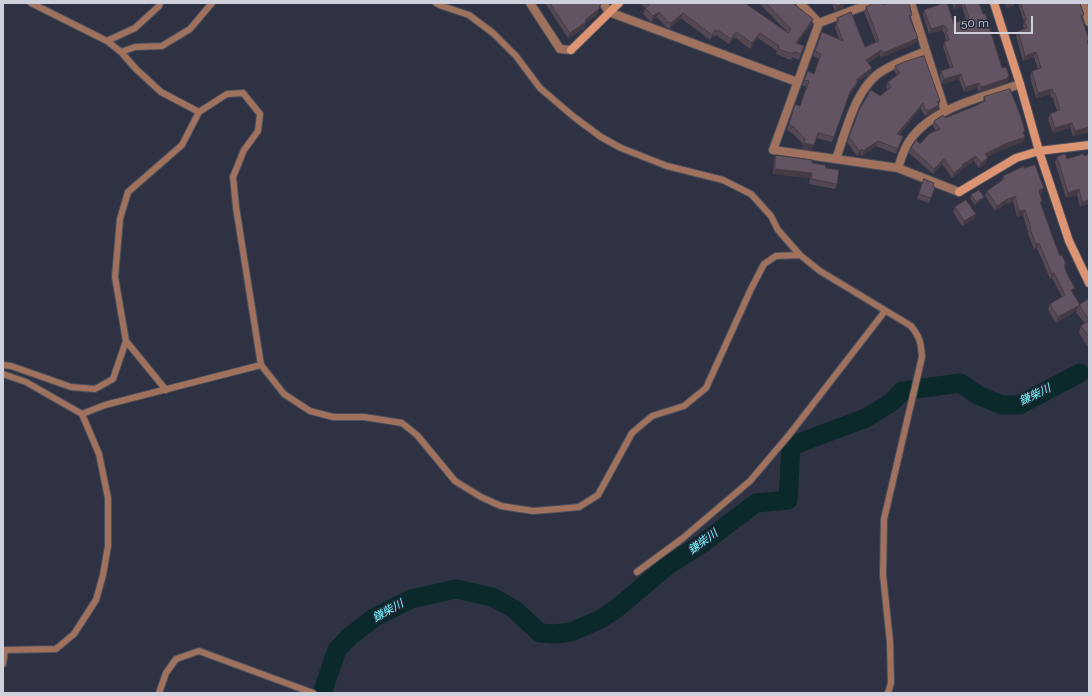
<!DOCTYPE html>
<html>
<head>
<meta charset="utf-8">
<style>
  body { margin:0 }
  #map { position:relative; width:1092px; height:696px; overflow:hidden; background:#2e3242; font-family:Raleway,sans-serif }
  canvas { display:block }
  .frame { position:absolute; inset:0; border:4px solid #ced1db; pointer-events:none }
  .scale { position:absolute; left:954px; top:16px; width:79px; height:18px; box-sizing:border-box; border:2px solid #ced1db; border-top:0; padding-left:5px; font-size:12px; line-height:14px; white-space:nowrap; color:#ced1db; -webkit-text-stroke:3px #252838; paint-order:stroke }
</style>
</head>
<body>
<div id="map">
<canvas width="1092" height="696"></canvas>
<div class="frame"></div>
<div class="scale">50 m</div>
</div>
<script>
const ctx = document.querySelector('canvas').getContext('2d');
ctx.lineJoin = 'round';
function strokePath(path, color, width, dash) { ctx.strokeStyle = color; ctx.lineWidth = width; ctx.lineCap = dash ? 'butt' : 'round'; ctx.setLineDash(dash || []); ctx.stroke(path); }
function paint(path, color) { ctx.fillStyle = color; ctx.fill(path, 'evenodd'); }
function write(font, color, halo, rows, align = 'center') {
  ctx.font = font + ' Raleway,"Noto Sans JP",sans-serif'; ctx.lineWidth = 3; ctx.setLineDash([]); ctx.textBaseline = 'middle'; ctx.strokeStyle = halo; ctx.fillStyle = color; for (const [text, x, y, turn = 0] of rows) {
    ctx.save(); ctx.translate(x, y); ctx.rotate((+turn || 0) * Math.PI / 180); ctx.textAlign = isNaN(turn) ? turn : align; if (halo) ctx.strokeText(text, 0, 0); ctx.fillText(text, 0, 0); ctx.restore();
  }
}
const river = new Path2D(`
  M322 693 337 650 349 637 375 617 411 599 456 589 492 597 514 609 540 633 555 634 571 632 599 620 616 609 667 566 703 543 756 503 788 500 791 446 866 418 892 402 902 391 960 383 978 395 1002 405H1019L1080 373`);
const lane = new Path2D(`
  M31 3 107 41 121 52 136 69 161 92 199 112
  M436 3 442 6 469 15 493 33 516 56 540 88 574 117 601 137 621 148 667 166 723 180 751 194 771 216 778 230 800 255 820 271 911 326C920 337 921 343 922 357L884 519 883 575 890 642 891 683 888 693
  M107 41 135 28 159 6 160 3
  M121 52 135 47 162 46 190 29 212 3
  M126 341 166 390
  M3 365 11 366 71 387 95 389 113 379 126 341 115 277 120 219 128 192 182 145 199 112 227 94 243 93 260 114 258 131 244 150 233 177 236 207 261 365 284 394 310 411 333 417H364L402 423 417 435 455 481 481 497 501 506 533 511 558 509 579 507 598 495 632 433 652 416 684 406 706 388 751 289 764 264 776 256 800 255
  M3 374 26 382 82 414 99 454 108 498V546L103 575 96 600 74 634 56 649 5 650 3 664
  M82 414 105 405 261 365
  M637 572 683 538 750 481 789 435 885 311
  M159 693 166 673 176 659 199 651 313 693`);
const street = new Path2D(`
  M530 3 560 49 571 50
  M603 3 609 12 797 82
  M800 3 819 23
  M872 3 819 23 773 150 898 168 959 192
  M911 3 945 111
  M1083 3 1089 22
  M836 159C846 131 856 85 884 70 897 62 912 57 926 51
  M898 168C901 159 904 148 910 140 933 107 984 97 1020 84`);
const secondary = new Path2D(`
  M994 3 1020 84 1039 151 1069 241 1089 283
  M571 50 619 3
  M959 192 1016 158 1039 151 1089 145`);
const wall = new Path2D(`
  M545 3H600L601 4 598 13 597 14 596 16 586 22 585 28 568 38Z
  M640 3H745L788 33 759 3H795V5L812 24 797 43 804 46 799 60 792 57 791 60 776 54 777 51 758 38 750 49 736 38H734L729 44 716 35 715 37 713 35 710 40 681 18 669 29 666 27 657 17 651 22 643 14 645 8Z
  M832 3H844L843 8 835 11Z
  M952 3H979L1002 68 1009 76 1008 81 1004 84 979 92 977 88 964 92 959 79 942 84 940 76 941 71 950 68 943 47 944 42 946 41 945 37V35L942 30 929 34 923 15 924 10 954 23 966 19 962 6 954 9Z
  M1005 3H1015L1014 6 1007 8Z
  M1018 3H1080L1082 20 1089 40 1088 44 1089 132 1073 136 1070 128 1053 133 1048 119 1050 114 1057 111 1053 98H1052L1050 94 1036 98 1030 76 1032 71 1038 69 1034 57 1023 61 1016 36 1018 31 1024 29 1023 25 1024 22Z
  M883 5 911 20 916 43 881 58 880 55 868 63 870 74 857 82 856 86 848 97 832 142 816 138 812 150 802 149 803 144 792 133 788 131V130L787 129 795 104 800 106 807 87 802 85 808 71 814 74 819 59 813 56 822 32 839 39 835 28 837 18 865 47 876 42 864 12 866 7Z
  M895 66 940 101 937 110 926 116 923 114 921 108 899 135 903 136 896 154 876 146 862 156 860 154 857 156 847 142 859 110 880 96 888 90 886 87 888 82 897 75 894 71Z
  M984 97 1024 134 1023 142 1003 149 987 157 986 164 979 168 974 161 962 169 961 171 952 178 942 164 933 174 909 153 911 148 920 144 936 131 933 126 934 121 945 118 975 106 982 103Z
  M1089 154V204L1080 207 1077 195 1066 198 1055 162 1057 157 1067 159 1084 156Z
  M776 155 812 163 826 168 837 184 835 189 809 184 810 178 773 174 774 160Z
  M1024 168 1042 193 1040 194 1041 204 1057 249 1060 256 1066 264 1065 267 1073 293 1080 305 1089 299V346L1088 347 1079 333 1081 326 1085 324 1076 312 1077 310 1056 323 1048 310 1050 304 1062 297 1052 278 1050 279 1037 248 1034 249 1028 234V232L1023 215 1017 217 1013 201 1008 204 1007 203 995 211 985 196 987 191 1001 181 1003 176Z
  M924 179 933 186 935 187 929 203 917 199Z
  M971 195 984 197 983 199 975 205 970 198Z
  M955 207 976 214 974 219 962 226 953 212Z`);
const shadedWall = new Path2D(`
  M844 3 843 8 835 11 837 6Z
  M959 3H963L962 6 954 9 956 4Z
  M1015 3 1014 6 1007 8 1008 5Z
  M601 4 598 13 597 14 596 16 583 25 585 20Z
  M659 12 657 17 651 22 653 16Z
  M683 13 681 18 669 29 671 23Z
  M813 19 812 24 794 48 796 43Z
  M586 22 585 28 568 38 570 33Z
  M944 25 942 30 929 34 931 29Z
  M736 32 734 38 729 44 731 39Z
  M760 33 758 38 750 49 752 43Z
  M918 38 916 43 881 58 883 53Z
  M881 50 880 55 864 65 866 60Z
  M1036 52 1034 57 1023 61 1025 56Z
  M872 68 870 74 857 82 856 86 848 97 856 80Z
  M961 74 959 79 942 84 944 79Z
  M1009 76 1008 81 1004 84 979 92 981 87Z
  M979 83 977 88 964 92 965 87Z
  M1052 89 1050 94 1036 98 1038 93Z
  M940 101 937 110 926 116 928 111 937 102Z
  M923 103 921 108 895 139 897 134Z
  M1072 123 1070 128 1053 133 1055 128Z
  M1089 127V132L1073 136 1075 131Z
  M1025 137 1023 142 1003 149 983 159 985 154 1005 144Z
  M878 141 876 146 862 156 863 151Z
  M804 143 814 145 812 150 802 149Z
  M862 149 860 154 857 156 859 151Z
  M976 156 974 161 962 169 961 171 952 178 954 173 962 165Z
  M988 158 986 164 979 168 981 163Z
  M944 159 942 164 933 174 934 169Z
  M775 169 812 173 810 178 773 174Z
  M1044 188 1042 193 1037 195 1039 190Z
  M1079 189 1077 195 1066 198 1068 193Z
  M1015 196 1013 201 1008 204 1010 199Z
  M984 197 983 199 975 205 976 202Z
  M1009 198 1007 203 995 211 997 206Z
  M1089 200V204L1080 207 1082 202Z
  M1025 210 1023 215 1017 217 1019 211Z
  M976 214 974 219 962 226 964 221Z
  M1039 243 1037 248 1034 249 1036 244Z
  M1054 273 1052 278 1050 279 1052 274Z
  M1079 305 1077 310 1056 323 1058 317 1080 305Z`);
const building = new Path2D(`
  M550 3H600L601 4 599 6 600 8 598 9V10L585 20 586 22 570 33Z
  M647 3H745L788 33 791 29 766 3H795L794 4 813 19 796 43 804 46 801 54 794 52 793 54 778 49 779 46 760 33 752 43 738 33 736 32 731 39 718 30 717 32 715 30 712 35 683 13 671 23 668 22 659 12 653 16 645 8 649 5Z
  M836 3H844L837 6Z
  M875 3H882L883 5 888 3H909L912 15 909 16 918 38 883 53 881 50 866 60 872 68 856 80 858 81 850 92 834 137 818 133 814 145 804 143 805 139 794 127 790 126V124H789L795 104 800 106 809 81 804 80 808 71 814 74 821 54 815 51 822 32 843 41 836 23 839 22 837 18 851 12 865 47 879 41 866 7Z
  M944 3H947L954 23 969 18 964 3H979L983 14 985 13 1002 68 1006 67 1009 76 1006 79 981 87 979 83 965 87 961 74 944 79 941 71 953 67 944 42 949 40 946 32 948 31 944 25 931 29 924 10Z
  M1007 3H1015L1008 5Z
  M1021 3H1080L1084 15 1081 16 1089 40 1087 41 1089 47V127L1075 131 1072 123 1055 128 1050 114 1060 110 1055 93 1054 94 1052 89 1038 93 1032 71 1041 68 1036 52 1025 56 1018 31 1027 28 1024 20H1026Z
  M924 56 940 101 937 102 939 105 928 111 925 109 923 103 897 134 903 136 898 149 878 141 863 151 862 149 859 151 849 137 859 110 871 90 880 96 891 87 888 82 900 73 895 66 904 62Z
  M1010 89 1021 117 1025 131 1023 132 1025 137 1005 144 985 154 988 158 981 163 976 156 962 165 963 166 954 173 944 159 934 169 911 148 916 140 920 144 929 134 940 129 934 121 943 115 945 118 975 106 985 101 984 97Z
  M1065 154 1067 159 1083 154 1084 156 1089 154V200L1082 202 1079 189 1068 193 1057 157Z
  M776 155 812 160V163L825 165 826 168 839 170 837 184 811 179 812 173 775 169Z
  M1035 165 1044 188 1039 190 1042 202H1040L1057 249 1060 256 1062 255 1066 264H1064L1066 272 1075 288 1071 290 1080 305 1058 317 1050 304 1065 295 1054 273 1052 274 1039 243 1036 244 1030 229 1031 228 1025 210 1019 211 1015 196 1010 199 1009 198 997 206 987 191 1004 179 1003 176 1024 166V168Z
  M924 179 934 183 933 186 935 187 931 198 919 194Z
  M979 190 984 197 976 202 971 195Z
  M966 200 976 214 964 221 955 207Z
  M1089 299V320L1079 305Z
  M1089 321V337L1081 326Z`);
const waterNames = [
  ["鎌柴川",1035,395,-26],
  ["鎌柴川",703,542,-37],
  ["鎌柴川",388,611,-29]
];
strokePath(river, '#0b292b', 19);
strokePath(lane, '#4b4f5e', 8);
strokePath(street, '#4b4f5e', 10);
strokePath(secondary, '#4b4f5e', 10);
strokePath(lane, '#a0725d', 6);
strokePath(street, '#a0725d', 8);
strokePath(secondary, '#dd9472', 8);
paint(wall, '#544855');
paint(shadedWall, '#453b45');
paint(building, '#625463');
strokePath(building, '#453b45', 1);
write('italic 11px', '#70f8fe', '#252838', waterNames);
</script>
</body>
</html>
